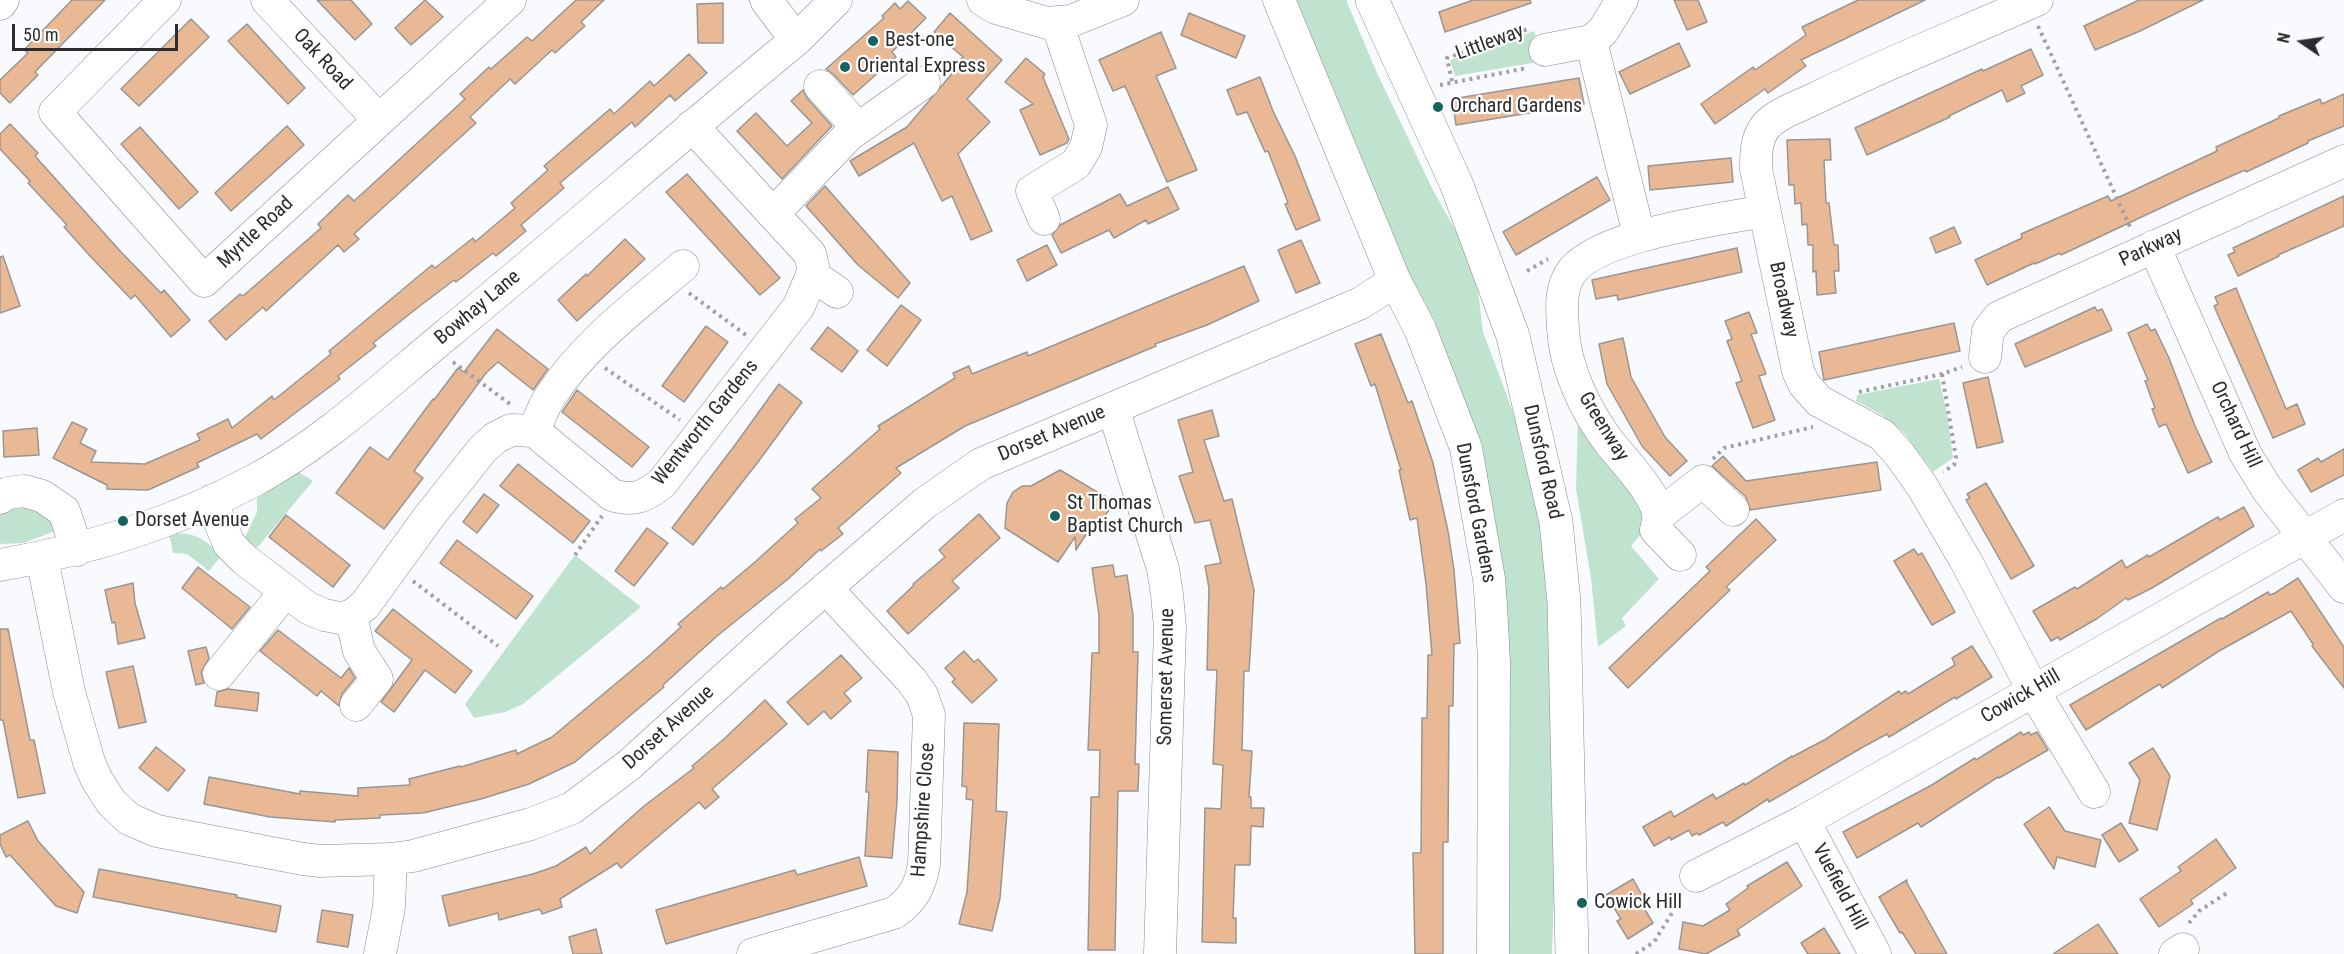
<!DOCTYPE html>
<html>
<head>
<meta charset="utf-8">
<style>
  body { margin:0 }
  #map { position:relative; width:2344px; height:954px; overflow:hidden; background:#f9fafd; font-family:"Roboto Condensed",sans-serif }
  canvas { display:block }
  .north { position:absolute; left:2272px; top:12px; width:60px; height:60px; -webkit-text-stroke:4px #fff; paint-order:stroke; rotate:283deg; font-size:16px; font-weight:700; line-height:24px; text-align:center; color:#2c2c2e }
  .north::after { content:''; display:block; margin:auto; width:21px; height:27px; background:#2c2c2e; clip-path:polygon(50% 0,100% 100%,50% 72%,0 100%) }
  .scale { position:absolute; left:12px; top:24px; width:166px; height:27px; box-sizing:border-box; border:3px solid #2c2c2e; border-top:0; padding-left:8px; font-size:18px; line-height:21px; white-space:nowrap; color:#2c2c2e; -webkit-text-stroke:4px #fff; paint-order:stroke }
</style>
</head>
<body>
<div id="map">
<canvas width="2344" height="954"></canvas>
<div class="north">N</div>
<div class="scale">50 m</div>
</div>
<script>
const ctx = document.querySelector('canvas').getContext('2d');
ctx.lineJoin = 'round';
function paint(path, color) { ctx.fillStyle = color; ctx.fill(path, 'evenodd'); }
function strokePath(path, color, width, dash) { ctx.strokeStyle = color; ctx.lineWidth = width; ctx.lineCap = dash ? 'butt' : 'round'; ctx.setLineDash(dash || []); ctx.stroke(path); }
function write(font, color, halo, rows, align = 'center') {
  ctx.font = font + ' "Roboto Condensed",sans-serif'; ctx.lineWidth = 4.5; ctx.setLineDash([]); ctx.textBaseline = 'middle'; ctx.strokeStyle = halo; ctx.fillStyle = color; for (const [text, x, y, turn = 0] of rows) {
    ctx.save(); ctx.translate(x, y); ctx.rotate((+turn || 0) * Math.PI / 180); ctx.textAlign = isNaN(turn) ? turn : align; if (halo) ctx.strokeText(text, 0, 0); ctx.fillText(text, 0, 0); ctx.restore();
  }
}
const green = new Path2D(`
  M1294 0H1346L1377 73 1433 190 1465 248 1477 283 1483 332 1527 449 1549 564 1558 777 1552 954H1502L1492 535Z
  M1534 31 1544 61 1455 76 1450 60Z
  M1939 379 1947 413 1953 458 1933 472 1904 433 1882 415 1856 401 1857 395Z
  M1578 416 1644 509 1642 533 1631 546 1659 579 1622 618 1626 626 1598 647 1591 578 1576 489Z
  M299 472 313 481 257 548 245 537 257 512V498Z
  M10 503 47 509 58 530 23 543 0 544V509Z
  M169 533C196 533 203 537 221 556L209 571 187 554 173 553Z
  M575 555 641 607 523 704 505 712 474 718 465 704Z`);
const building = new Path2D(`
  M72 0H105L35 72 38 75 10 103 0 93V80L28 53 24 50Z
  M317 0H351L372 24 355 40Z
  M425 0 443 17 411 45 395 28Z
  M576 0H604L581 22 585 26 555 53 552 50 515 84 510 79 470 117 476 123 354 234 359 239 344 252 338 245 266 311 263 307 226 340 209 321 240 294 243 296 321 228 318 224 348 195 354 201 388 170 465 99 460 94 489 67 491 69 527 37 532 41Z
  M1473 0H1530L1531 3 1445 32 1439 12Z
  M1674 0H1698L1707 22 1687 30Z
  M1858 0H1925L1801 60 1806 66 1768 93 1765 89 1715 124 1701 104 1753 67 1755 70 1806 35 1802 27Z
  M2139 0H2203L2140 31 2095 50 2084 26Z
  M908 1 926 18 892 52 896 57 853 95 833 74 826 69 884 18 882 16 895 3 900 9Z
  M723 3V43H698L697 4Z
  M950 13 1002 60 967 99 990 122 958 154 992 231 971 240 952 196 942 201 914 143 859 176 850 161 907 127 960 64 958 63 963 57 934 32Z
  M1189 13 1245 36 1236 58 1181 35Z
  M191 19 209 37 139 106 121 89Z
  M247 24 305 88 288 104 228 41Z
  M1161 32 1176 68 1156 76 1197 170 1167 182 1125 86 1113 91 1099 60Z
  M1679 43 1690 66 1630 94 1619 72Z
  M2031 49 2043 75 2021 86 2025 93 2007 102 2002 90 1949 116 1950 117 1867 155 1855 128 1982 69 1983 71Z
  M689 54 707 73 675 101 670 95 635 127 632 122 560 183 564 188 521 225 526 231 496 256 493 253 456 282 454 280 416 309 373 343 376 346 338 376 340 379 261 439 257 434 197 463 199 467 148 490 107 489V485L53 458 72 422 87 429 80 443 96 451 91 462 145 464 200 440 197 434 228 419 232 428 272 396 274 400 331 354 329 351 432 265 435 268 473 238 475 242 515 208 511 203 548 170 544 166 610 109 614 114 650 81 654 86Z
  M1026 58 1045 74 1043 77 1069 139 1067 143 1040 155 1020 110 1033 104 1005 82Z
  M1260 77 1273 111 1295 156 1320 220 1296 230 1285 204 1288 203 1268 151 1265 152 1247 112 1237 115 1227 90Z
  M1579 78 1584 104 1456 125 1452 99Z
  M803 90 807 98 832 126 782 179 737 131 756 113 787 146 812 123 791 101Z
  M2344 94V126L2308 141V143L2246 172 2245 170 2184 197 2061 255 2060 253 2035 264 2034 263 1987 285 1975 260 2022 238 2021 234 2108 196 2111 201 2217 151 2216 147 2279 118V116L2320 99 2322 104Z
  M10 124 38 153 35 156 121 252 161 293 164 290 190 320 171 337 135 295 131 299 91 257 64 227 67 225 28 183 30 181 0 149V134Z
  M287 126 304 145 231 211 215 193Z
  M140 127 198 192 179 209 121 144Z
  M1830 139 1831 160H1824L1826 203H1829L1834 245H1838L1839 271H1834L1836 293 1817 295 1816 271 1813 272V245H1808L1807 224 1802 225 1801 203 1795 204 1794 185H1789L1787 140Z
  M1731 158 1733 182 1650 190 1648 166Z
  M687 174 780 278 760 295 666 192Z
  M1597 177 1610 200 1516 255 1503 232Z
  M825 186 910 283 898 298 858 265 806 206Z
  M1168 187 1179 209 1148 224 1146 220 1114 238 1109 230 1061 253 1052 235 1060 225 1120 194 1127 206Z
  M2344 196V226L2278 255 2279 256 2238 276 2228 255 2235 252 2233 248Z
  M1954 227 1961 243 1936 253 1930 238Z
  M625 239 645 259 577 321 558 300 586 274 587 276Z
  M1301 240 1320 283 1296 293 1278 250Z
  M1047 245 1057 265 1027 281 1017 260Z
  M1737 248 1742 272 1618 300 1617 295 1596 299 1592 280Z
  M3 256 20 306 0 313V257Z
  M1244 266 1259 301 1207 325 1155 344 1156 346 965 426 896 468 901 473 838 528 843 534 821 551 820 549 788 579 717 636 663 685 664 687 575 762 529 784 481 799 423 813 380 815V818L335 820V822L270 817 204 804 209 777 300 794V791L358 796V788L410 785 409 779 460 766 461 767 516 750 517 754 552 737 650 655 681 627 678 624 721 587 723 589 755 562 798 523 795 519 821 498 812 489 880 429 878 426 955 378 953 373 969 366 972 374 1027 352 1028 356Z
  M2236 288 2286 409 2297 404 2305 424 2273 438 2214 306 2218 304 2215 297Z
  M901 305 921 320 887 366 867 350Z
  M2095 307 2097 311 2102 309 2112 330 2025 367 2015 344Z
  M1749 312 1757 333 1751 334 1766 374 1759 376 1775 420 1753 428 1736 383 1742 381 1727 341 1732 339 1725 321Z
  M1954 323 1960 351 1824 380 1819 352Z
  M2147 324 2151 331 2155 329 2169 358 2195 426 2212 462 2188 473 2166 424 2159 427 2152 409 2155 408 2145 381 2148 380 2128 333Z
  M706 326 728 342 684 402 662 386Z
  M828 327 858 351 842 372 811 349Z
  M497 329 548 369 533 390 498 362 486 373 414 471 423 478 384 529 336 493 370 447 388 460 433 399 434 400 458 368 464 372Z
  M1381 334 1408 403 1412 401 1433 463 1448 531 1454 570 1460 643 1454 644 1453 706H1449L1448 842H1443V954H1415L1413 853H1421L1422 718H1427L1428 655H1432L1426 584 1417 518 1410 520 1399 470H1401L1375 384 1371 386 1355 344Z
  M1623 338 1631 377 1665 437 1687 461 1670 476 1642 446 1607 384 1599 344Z
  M1988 377 2003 442 1977 448 1963 383Z
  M779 384 802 402 758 462 693 545 672 528 735 445Z
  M577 390 649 447 632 467 562 412Z
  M1212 410 1219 436 1204 440 1224 501 1232 499 1254 590 1249 671H1244L1242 750 1252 751 1249 797H1251V808H1264L1263 827 1251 826 1250 865H1235L1233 918H1236V943L1202 942 1205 808 1221 809 1223 765 1213 764 1217 670H1207L1209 588 1205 566 1221 563 1210 520 1195 523 1179 476 1193 472 1178 420Z
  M37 428 39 455 4 457 3 431Z
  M2344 449V475L2311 492 2298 470 2318 458 2321 462Z
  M1723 456 1746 481 1877 462 1881 490 1750 510 1746 497 1712 466Z
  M518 464 590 521 573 543 500 486Z
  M1060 470 1114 502 1099 525 1094 522 1076 550 1075 537 1058 562 1005 528 1007 503 1013 492 1022 486H1031Z
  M1986 483 2034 566 2011 579 1966 500 1970 498 1967 494Z
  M484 494 499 505 477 533 463 522Z
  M2244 507 2254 526 2152 588 2128 600 2126 598 2098 618 2060 640 2058 637 2051 641 2033 611 2075 587 2077 589 2122 560 2126 568 2148 555 2149 557 2218 517 2220 520Z
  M979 514 1000 538 952 581 959 588 908 634 887 611 914 585 913 584 945 557 939 550Z
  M286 515 350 565 333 587 269 537Z
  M1756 519 1776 540 1726 587 1730 590 1628 688 1609 668 1710 571 1706 567Z
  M647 528 668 543 634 586 615 571Z
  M457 540 533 596 516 619 440 563Z
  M1914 549 1918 555 1922 553 1955 612 1932 625 1894 561Z
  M1113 565 1115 577 1127 575 1133 615V652H1138L1135 764H1139L1138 791H1118L1115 950H1088L1091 797H1099L1100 750H1088L1092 653H1099V615L1092 568Z
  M198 567 250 607 232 629 182 588Z
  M2298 578 2344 647V688L2312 646 2313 644 2291 611 2219 651 2162 688 2160 684 2153 688 2086 730 2070 705 2221 618 2222 619 2268 592 2270 595 2275 593Z
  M133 583 135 603 145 638 118 644 115 622 112 623 105 590Z
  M393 609 472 671 455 693 425 670 394 712 381 702 412 660 375 631Z
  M0 629H8L30 740H34L45 793 18 798 3 720H0Z
  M278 630 341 678 349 668 355 678 342 694 339 706 321 691 317 696 260 651Z
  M1972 646 1992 677 1956 699 1955 697 1889 737 1887 734 1863 747 1769 802 1768 799 1726 826 1723 822 1699 835 1697 833 1692 836 1689 830 1671 840 1670 837 1654 846 1643 827 1671 811 1674 817 1713 794 1716 799 1744 783 1745 785 1792 756V757L1826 739 1899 691 1901 694 1906 691 1908 694 1955 665 1952 658Z
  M206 647 209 658 201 672 204 683 196 685 188 651Z
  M964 651 974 662 978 659 997 680 972 703 952 682 955 679 945 668Z
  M841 655 862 678 844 693 851 701 831 719 824 711 808 725 787 702Z
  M133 666 146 722 119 728 106 672Z
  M228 689 259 693 257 711 215 706 217 692Z
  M765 700 787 724 712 789 719 797 705 809 699 802 621 868 617 863 560 899 562 907 542 914 540 909 499 920 498 913 449 926 442 896 533 874 556 866 586 847 590 854 644 806 694 768 692 766 724 739Z
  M964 723 999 724 996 811 1007 812 1000 898 992 931 959 924 967 892 973 800 966 799 967 787 962 786Z
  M2021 732 2023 735 2029 732 2031 735 2037 732 2048 750 1999 778 1998 777 1921 827 1918 823 1857 858 1843 832 1930 786 1975 758 1976 760Z
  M156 747 185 770 168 791 139 768Z
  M2153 748 2170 776 2157 830 2129 823 2140 780 2129 763Z
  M868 750 898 752 897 802 892 858 865 856 869 792H866Z
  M2049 807 2065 831 2101 840 2095 867 2057 857 2054 869 2024 824Z
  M28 821 38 841 84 892 77 913 56 906 10 855 6 857 0 844V835Z
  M2121 823 2138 850 2119 862 2102 835Z
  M2216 839 2236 868 2191 900 2193 904 2159 927 2140 899 2181 871 2178 867Z
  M859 857 867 886 666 944 656 910 795 870 797 875Z
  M1787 862 1802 886 1737 930 1740 935 1706 954 1679 949 1683 922 1703 926 1730 910 1726 904 1748 888 1747 886Z
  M99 869 237 895 236 897 281 906 276 932 93 897Z
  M1633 879 1642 895 1638 898 1653 923 1628 939 1617 921 1621 919 1606 895Z
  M1907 880V883L1947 954H1916L1902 932 1900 933 1879 897Z
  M322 910 353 915 348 947 317 942Z
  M2098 924 2118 954H2053Z
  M1824 928 1840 954H1808L1801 943Z
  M596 929 602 954H573L569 937Z`);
const path = new Path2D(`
  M2038 26 2131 229
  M1452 81 1447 58 1528 29
  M1440 85 1527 68
  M1527 271 1548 259
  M689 293 746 335
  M453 362 510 404
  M605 368 680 420
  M1942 374 1956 458 1954 465 1943 472
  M1859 392 1942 374 1962 367
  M1713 459 1724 448 1813 427
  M575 555 602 516
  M413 581 498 646
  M2189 923 2199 911 2230 891
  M1636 954 1654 942 1682 897`);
const minor = new Path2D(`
  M165 0 55 112 204 281 510 0
  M267 0 378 119
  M766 0 796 40
  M983 0 996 8 1047 23 1071 21 1123 0
  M1279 0 1395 281 1420 329 1466 448 1489 579 1491 604 1494 662 1493 954
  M2037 0C1963 33 1887 63 1814 99 1800 106 1777 113 1766 126 1756 138 1756 154 1756 169L1798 371 1804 384 1819 401 1882 435 1900 455 1922 486 1967 563 2033 690 2094 792
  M0 4 3 0
  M1591 41 1603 31 1622 0
  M1545 50 1591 41 1639 235
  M820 86 858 128
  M692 126 810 254 813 266 812 275 837 292
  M774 213 849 135 924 82
  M1044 219 1032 191 1076 164 1086 147 1091 125 1057 23
  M2154 246 2245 453 2267 489 2344 587
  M1985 357 1988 331 1999 317 2344 161
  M1113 408 1163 569 1167 594 1170 628 1160 954
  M534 431C539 420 543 407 550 397 583 345 637 305 683 266
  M0 498 8 493 24 491 42 496 64 511 77 550
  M211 501 229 544 245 560 308 608 324 615 340 618 351 616 365 605 428 518 482 450 495 438 511 430 534 431 612 495C634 502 644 497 662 483L799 306 812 275
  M1659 515 1703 481 1733 510
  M1680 555 1656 530C1657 525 1659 518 1658 513 1653 490 1624 461 1609 442 1586 411 1565 369 1563 329 1562 311 1560 292 1569 276 1591 235 1719 220 1764 211
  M42 558 69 692 89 762 97 780 111 802 129 819 157 831 303 859 320 861 391 859 413 856 531 824 572 808 629 765 788 621 925 503 981 464 1361 303 1395 281
  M0 565C87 550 174 523 253 481 324 443 384 386 446 335 564 238 678 137 796 40L836 0
  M351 616 359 651 377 679 356 705
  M219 674 285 592
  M1804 821 1875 954
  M1696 876 1804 821 2344 515
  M380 954 389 907 391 859
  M753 954 894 913C913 900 920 887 924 864L929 715 922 695 912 681 826 588
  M2175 954 2183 949`);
const major = new Path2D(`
  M1372 0 1456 183 1513 336 1556 522 1564 602 1572 954`);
const markers = [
  [873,41,6,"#15635e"],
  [845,67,6,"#15635e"],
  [1438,107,6,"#15635e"],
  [1055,516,6,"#15635e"],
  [123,521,6,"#15635e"],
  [1582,903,6,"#15635e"]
];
const poiNames = [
  ["Best-one",885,41],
  ["Oriental Express",857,67],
  ["Orchard Gardens",1450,107],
  ["St Thomas",1067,504],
  ["Baptist Church",1067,527],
  ["Dorset Avenue",135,521],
  ["Cowick Hill",1594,903]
];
const streetNames = [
  ["Littleway",1490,43,-20],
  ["Oak Road",322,60,47],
  ["Myrtle Road",256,233,-43],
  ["Parkway",2151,248,-25],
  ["Broadway",1783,300,78],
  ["Bowhay Lane",478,308,-40],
  ["Wentworth Gardens",706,423,-51],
  ["Orchard Hill",2235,425,65],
  ["Greenway",1603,427,58],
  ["Dorset Avenue",1052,434,-23],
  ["Dunsford Road",1542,462,77],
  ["Dunsford Gardens",1475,513,79],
  ["Somerset Avenue",1167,677,-89],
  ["Cowick Hill",2021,697,-30],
  ["Dorset Avenue",669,728,-42],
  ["Hampshire Close",924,810,-86],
  ["Vuefield Hill",1839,887,62]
];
paint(green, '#c0e3cf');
paint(building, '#e9b895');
strokePath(building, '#999694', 1.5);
strokePath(minor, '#88898c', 33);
strokePath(major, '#88898c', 34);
strokePath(path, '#a0a1a4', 4, [3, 4.5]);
strokePath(minor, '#fff', 32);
strokePath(major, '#fff', 33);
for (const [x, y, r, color] of markers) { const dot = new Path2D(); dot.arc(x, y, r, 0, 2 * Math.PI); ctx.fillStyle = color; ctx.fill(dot); strokePath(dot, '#fff', 2); }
write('20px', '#2c2c2e', '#fff', poiNames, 'left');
write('20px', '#2c2c2e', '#fff', streetNames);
</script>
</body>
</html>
